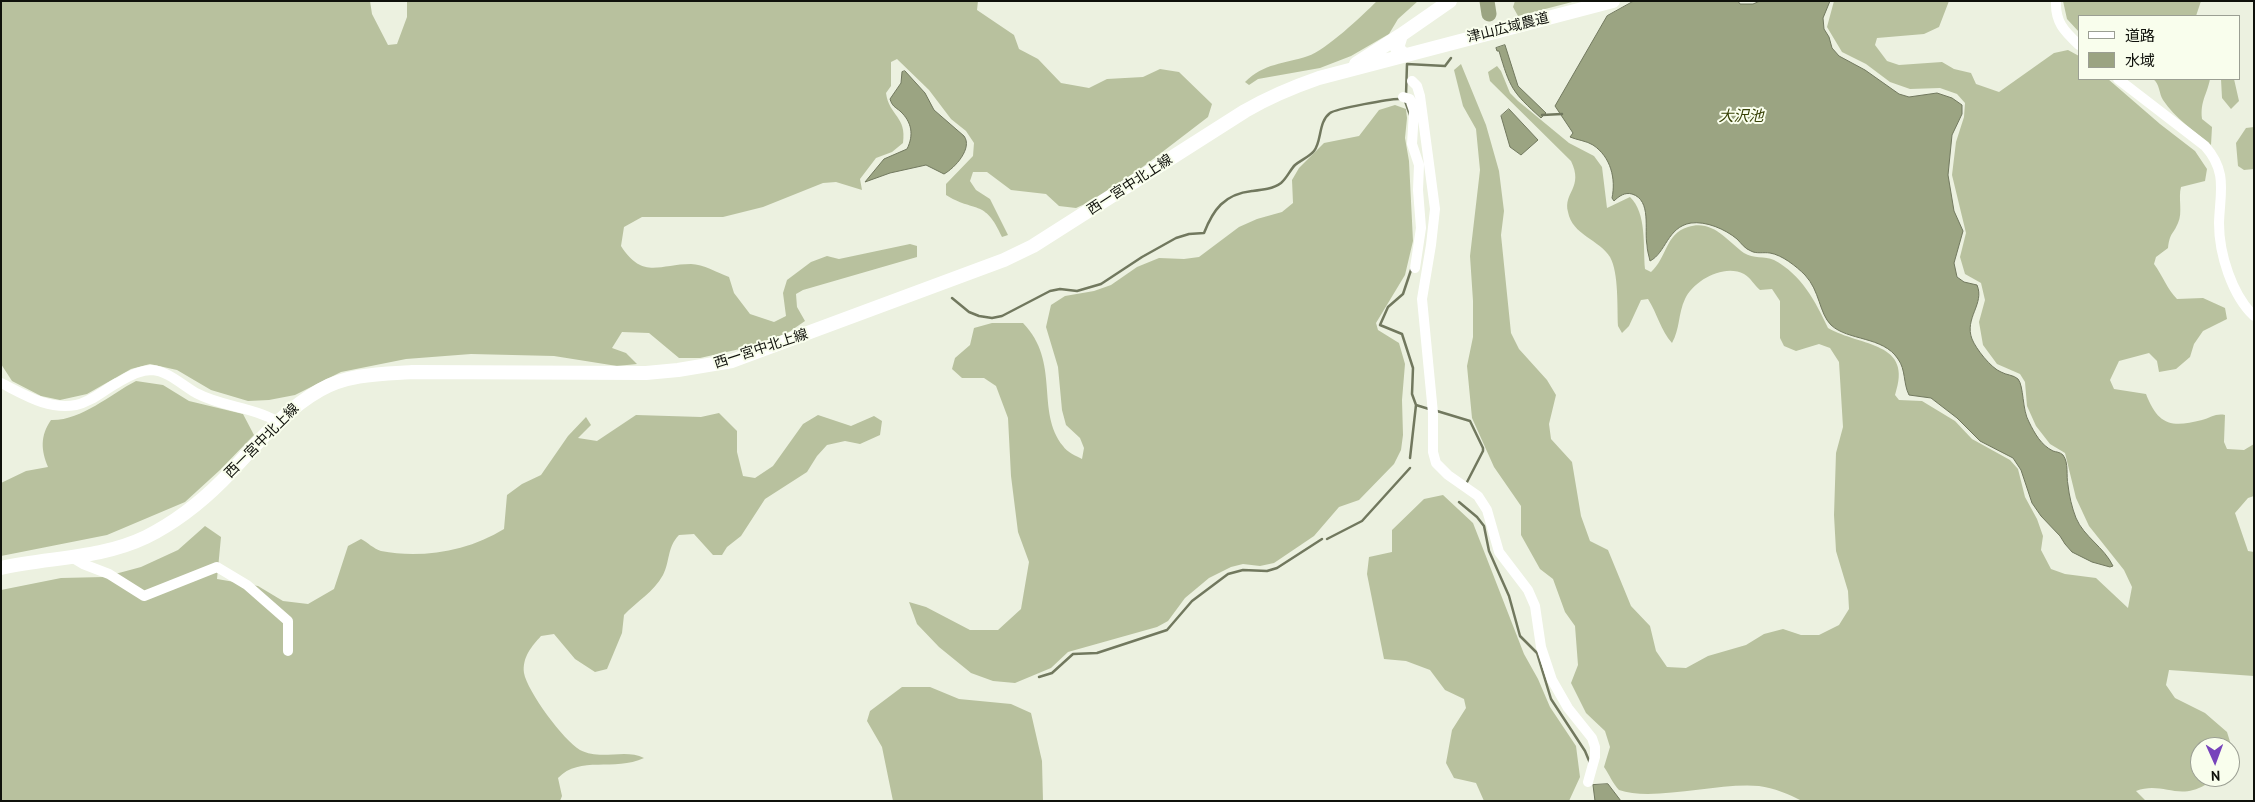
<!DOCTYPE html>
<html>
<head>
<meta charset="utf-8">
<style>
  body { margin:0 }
  #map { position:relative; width:2255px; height:802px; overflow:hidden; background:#ecf1e0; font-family:"PT Sans","Noto Sans JP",sans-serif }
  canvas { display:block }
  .frame { position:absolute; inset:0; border:2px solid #0f110b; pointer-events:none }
  .legend { position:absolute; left:2078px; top:15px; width:162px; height:65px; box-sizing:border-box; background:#f9feed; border:1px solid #9b9f93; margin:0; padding:6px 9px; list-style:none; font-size:15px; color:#0f110b }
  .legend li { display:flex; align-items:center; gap:10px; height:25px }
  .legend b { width:25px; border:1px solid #9b9f93 }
  .north { position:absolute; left:2190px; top:737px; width:50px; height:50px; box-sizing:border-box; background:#f9feed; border:1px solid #9b9f93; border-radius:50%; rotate:178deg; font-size:14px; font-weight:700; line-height:20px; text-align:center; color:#0f110b }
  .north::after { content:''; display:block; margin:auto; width:18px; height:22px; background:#74b; clip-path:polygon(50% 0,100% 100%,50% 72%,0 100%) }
</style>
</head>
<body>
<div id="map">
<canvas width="2255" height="802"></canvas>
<div class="frame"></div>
<ul class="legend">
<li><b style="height:6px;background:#fff"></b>道路</li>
<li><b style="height:14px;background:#9ba482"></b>水域</li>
</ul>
<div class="north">N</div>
</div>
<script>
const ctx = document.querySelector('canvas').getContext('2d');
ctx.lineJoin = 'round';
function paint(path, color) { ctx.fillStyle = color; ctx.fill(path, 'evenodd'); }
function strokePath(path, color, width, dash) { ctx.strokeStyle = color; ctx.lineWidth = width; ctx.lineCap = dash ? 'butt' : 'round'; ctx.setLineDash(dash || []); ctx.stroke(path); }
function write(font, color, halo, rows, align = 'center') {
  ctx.font = font + ' "PT Sans","Noto Sans JP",sans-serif'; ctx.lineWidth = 4; ctx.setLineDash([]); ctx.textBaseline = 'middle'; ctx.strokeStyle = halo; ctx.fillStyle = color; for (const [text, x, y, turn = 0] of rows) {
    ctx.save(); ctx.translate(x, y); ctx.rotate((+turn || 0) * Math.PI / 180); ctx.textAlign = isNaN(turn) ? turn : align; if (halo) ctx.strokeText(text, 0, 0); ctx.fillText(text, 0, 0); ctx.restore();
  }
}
const forest = new Path2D(`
  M1 1H370L372 14 388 45 397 44 407 17V1H978L977 10 1014 35 1019 49 1038 59 1061 83 1089 88 1107 79 1143 77 1160 69 1179 72 1212 104 1208 117 1144 166 1098 198 1076 208 1059 206 1046 194 1011 190 987 172H973L970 181 976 190 990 199 1008 235 1002 237C985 198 974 213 946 195V184L973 156 974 143 966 131 951 119 929 90 897 59 891 62V86L886 93C889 116 907 116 903 143L892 152 876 158 860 179 862 190 836 182 823 183 763 207 723 217H642L624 227 621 246C643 280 659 264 691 264 703 264 718 273 729 277L734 293 750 314 774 322 786 316 783 293 787 280 811 262 827 256 839 259 910 244 917 246V257L803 290 796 294 797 307 805 321 786 334 740 349 700 358H679L649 333 622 332 612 348 626 353 637 364 617 366 554 356 471 354 406 359 341 372 295 395 269 400 248 401 211 390 177 370 150 364 131 369 87 394 60 400 41 396 12 381 1 364Z
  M1377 1H1418L1398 19 1389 34 1351 56 1320 68 1258 79 1249 85 1245 82C1264 63 1284 64 1308 56 1325 51 1363 15 1377 1Z
  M1515 1H1576L1518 16 1513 7Z
  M1834 1H1949L1939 27 1924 34 1877 38 1875 45 1887 61 1899 65 1942 62 1954 69 1971 73 1976 84 1999 92 2054 53 2068 50 2079 56V79H2108L2160 124 2195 151 2207 169 2205 181 2181 187C2178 198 2183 213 2178 223 2173 235 2170 232 2168 248L2156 257 2154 264C2163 276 2167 289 2177 299L2203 298 2225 308 2227 319 2203 331 2194 344 2190 357 2176 369 2159 372 2157 361 2149 353 2119 361 2110 380 2114 389 2146 394C2158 425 2171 428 2202 420 2210 418 2216 413 2225 415L2224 442 2227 449 2244 450 2254 444V496L2248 498 2235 513 2248 551 2254 552V676L2169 670 2166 685 2175 698 2205 713 2227 732 2232 748 2200 747V777H2207L2205 785C2178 801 2162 781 2136 791L2146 801H1802C1789 794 1774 788 1759 786 1719 782 1653 802 1619 790 1613 784 1609 774 1604 767L1610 747 1605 731 1586 713 1571 683 1578 665 1575 626 1565 612 1553 579 1540 569 1521 535V506L1494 467 1472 418 1467 366 1473 337V301L1470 256 1480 170 1476 129 1463 106 1454 70 1461 64 1486 125 1499 171 1504 211 1501 235 1511 333 1519 349 1547 380 1556 395 1549 424 1551 439 1572 462 1581 516 1590 541 1608 550 1631 606 1650 626 1656 651 1667 667 1686 668 1708 656 1746 645 1764 634 1783 629 1801 635H1819L1839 625 1849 609 1848 591 1836 551 1834 515 1836 453 1843 427 1839 362 1830 348 1819 344 1796 351 1784 346 1780 338V301L1772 289 1760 290C1755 286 1750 277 1744 274 1724 263 1693 281 1685 299 1678 314 1680 329 1672 343 1661 331 1657 313 1648 299L1641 300 1629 326 1622 333 1618 326C1617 308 1619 273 1610 257 1600 240 1572 235 1568 212 1563 192 1584 188 1571 161L1490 81 1488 72 1497 66 1501 71 1510 93 1518 101 1569 143 1594 156 1602 167 1607 208 1630 197C1647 213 1643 247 1645 269L1651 272C1667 258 1665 234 1688 227 1713 219 1727 241 1744 253 1753 259 1765 256 1774 260 1801 274 1816 302 1828 328 1861 347 1914 341 1895 395L1899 400 1922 401 1955 421 1972 439 2010 460 2018 469 2025 497 2037 519 2043 536 2041 550 2051 569 2065 574 2096 578 2128 608 2132 587 2124 570 2089 526 2076 498 2065 453 2050 444 2036 426 2027 406 2025 382 2020 374 1997 364 1983 345 1979 322 1985 300 1981 283 1965 274 1960 257 1966 233 1952 175 1956 142 1964 117 1965 103 1957 94 1940 88 1910 89 1890 82 1866 64 1842 52 1827 27Z
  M2063 1H2201L2196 16H2079V32L2067 19Z
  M2153 79H2210C2207 95 2200 101 2202 119L2212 127 2211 145C2194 131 2175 118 2163 100 2159 94 2160 84 2153 79Z
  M2221 79H2234L2239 101 2231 109 2222 98Z
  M1395 105 1406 109 1407 118 1405 138 1409 161 1413 241 1405 275 1376 323 1378 330 1399 343 1405 364 1402 400 1403 435 1401 450 1394 464 1359 500 1339 507 1314 536 1274 563 1260 566 1243 564 1231 567 1209 578 1185 598 1168 621 1157 627 1068 652 1051 668 1015 683 993 681 971 673 939 647 917 624 909 602 926 607 970 630H998L1021 609 1029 562 1018 532 1011 476 1008 418 996 386 984 378H962L952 369 955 358 970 345 974 328 992 323H1023C1061 362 1035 411 1063 446 1067 452 1076 456 1082 459L1084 448 1080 438 1066 425 1062 410 1058 367 1046 327 1051 305 1065 296 1094 291 1111 285 1137 267 1159 258 1184 259 1199 257 1239 227 1257 219 1282 212 1293 203 1292 180 1299 168 1324 143 1359 136 1379 110Z
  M2254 127V169L2244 170 2238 166 2236 143 2246 128Z
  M136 381 163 385 189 401 243 414 254 435 220 470 185 502 107 535 1 556V483L26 471 48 467C41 450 40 436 51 420 81 421 109 395 136 381Z
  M719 413 737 431V452L743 476 755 478 773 466 803 424 818 415 851 426 874 416 882 421 880 435 860 444 845 441 827 445 817 456 807 472 765 499 741 536 727 547 722 555H713L694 534 679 535C667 547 670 562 663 575 654 592 636 602 624 615L622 633 607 669 595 672 575 659 554 634 541 636C532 646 522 657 524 673 527 691 564 741 580 750 601 761 625 748 644 758 614 772 580 755 558 778L562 796 560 801H1V590L61 578 104 577 141 567 178 550 205 526 221 537 217 579 258 586 283 601 308 604 334 589 348 546 361 539C367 542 374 549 381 551 421 559 469 551 504 529L507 495 522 484 541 475 568 436 586 417 591 425 578 438 597 441 636 415 701 417Z
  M1443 495 1473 523 1524 654 1538 679 1550 707 1576 746 1580 777 1569 801H1484L1476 783 1454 778 1446 763 1452 730 1466 708 1464 699 1445 690 1430 670 1406 661 1384 659 1367 574 1369 557 1392 552V530L1424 499Z
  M902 687H930L959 699 1011 704 1031 713 1042 761 1043 801H893L882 747 867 721 870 711Z`);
const water = new Path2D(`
  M1634 1H1738L1740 4H1753L1760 1H1830L1823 18 1824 29 1829 37 1832 48 1839 56 1865 70 1899 94 1909 97 1937 93 1952 98 1962 105V114L1952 135 1948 175 1954 211 1963 231 1954 263 1957 277 1964 282 1977 285C1985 304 1964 318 1972 339 1976 349 1991 368 2001 372 2006 375 2014 375 2018 379 2024 386 2022 410 2029 422 2035 434 2041 445 2053 451 2056 452 2060 452 2063 455 2069 463 2066 476 2068 485 2069 495 2072 508 2076 518 2084 537 2104 547 2113 566L2110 567 2092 562 2072 552 2065 544 2060 536 2041 516 2032 503 2021 470 2013 458 1980 441 1957 418 1931 398 1909 395C1903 383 1906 370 1898 359 1883 336 1848 341 1831 325 1819 313 1820 291 1805 275 1796 266 1782 255 1770 253 1764 252 1756 254 1751 251 1745 249 1741 243 1737 239 1725 229 1706 221 1691 223 1667 227 1666 253 1650 261 1649 256 1647 250 1647 245 1644 230 1652 200 1632 194 1625 192 1619 196 1614 201L1612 198C1616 179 1611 157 1593 145 1587 141 1577 140 1570 137L1573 133 1555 106 1607 16Z
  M1505 45 1518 86 1546 113 1541 118C1512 92 1510 88 1499 51H1497L1496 48Z
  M905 71 925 93 934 110 964 136C973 148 955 168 944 174L926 165 890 173 865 182 884 159 907 149C914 135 912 122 900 111 895 107 892 106 890 99L901 83 902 72Z
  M1509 109 1538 140 1521 155 1510 147 1501 116Z
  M1608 784 1621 801H1595L1593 785Z`);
const stream = new Path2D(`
  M1406 95 1407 64 1445 66 1451 58
  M1405 101 1410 115
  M1542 115 1562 114
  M952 298 969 312 979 316 992 318 1002 316 1050 291 1060 289 1077 291 1101 284 1142 257 1176 238 1189 234 1204 233C1213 210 1224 194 1252 191 1262 190 1273 189 1281 183 1287 178 1290 170 1295 165 1301 160 1309 157 1314 151 1322 141 1318 122 1330 113 1335 109 1393 98 1400 99
  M1416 405 1429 409
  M1437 411 1470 421 1483 448V451L1466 484
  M1410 458 1416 405 1412 394 1413 368 1402 334 1380 325 1388 307 1403 294 1412 267
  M1459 502 1477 517 1484 526 1489 551 1509 596 1520 636 1537 653 1551 699 1585 751 1590 763
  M1327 539 1362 521 1410 468
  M1039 677 1052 673 1073 654 1097 653 1167 630 1192 601 1228 574 1243 570 1267 571 1277 568 1322 539`);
const river = new Path2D(`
  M1487 1 1489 14`);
const street = new Path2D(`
  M2056 1C2055 22 2064 31 2079 45
  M2118 79 2205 146C2228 172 2220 192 2219 223 2219 254 2232 295 2254 316
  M1412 81 1417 86 1420 96 1435 209 1431 245 1422 299 1433 413V452L1436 463 1448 475 1478 496 1487 510 1499 552 1528 590 1535 606 1541 647 1552 680 1568 708 1592 738 1595 747V757L1588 782
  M1403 97 1410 99 1414 111 1412 144 1419 165 1418 190 1421 228 1415 268
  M1 383C25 395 48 410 76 405 91 402 104 390 117 383 128 377 139 370 152 370 168 371 182 385 196 393 222 407 253 407 278 422
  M73 558 83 564 109 574 144 596 217 567 247 585 288 621V651`);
const secondary = new Path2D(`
  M1404 55 1397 48 1401 35 1450 1
  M1356 64 1401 35
  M1 568C50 557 100 559 146 537 174 523 200 503 222 481 253 449 281 412 320 390 347 374 381 374 412 372L646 373 678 370 732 361 1004 260 1033 246 1245 111C1269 97 1293 87 1319 78L1613 1`);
const streetNames = [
  ["津山広域農道",1508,28,-14],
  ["西一宮中北上線",1130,185,-33],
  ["西一宮中北上線",761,349,-18],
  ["西一宮中北上線",262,441,-45]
];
const waterNames = [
  ["大沢池",1741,117]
];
paint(forest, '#b8c19e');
paint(water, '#9ba482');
strokePath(water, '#71785e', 1);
strokePath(stream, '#71785e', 2.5);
strokePath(river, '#9ba482', 15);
strokePath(street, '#fff', 10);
strokePath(secondary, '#fff', 14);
write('14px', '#0f110b', '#f9feed', streetNames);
write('italic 15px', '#374106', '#f9feed', waterNames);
</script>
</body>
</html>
